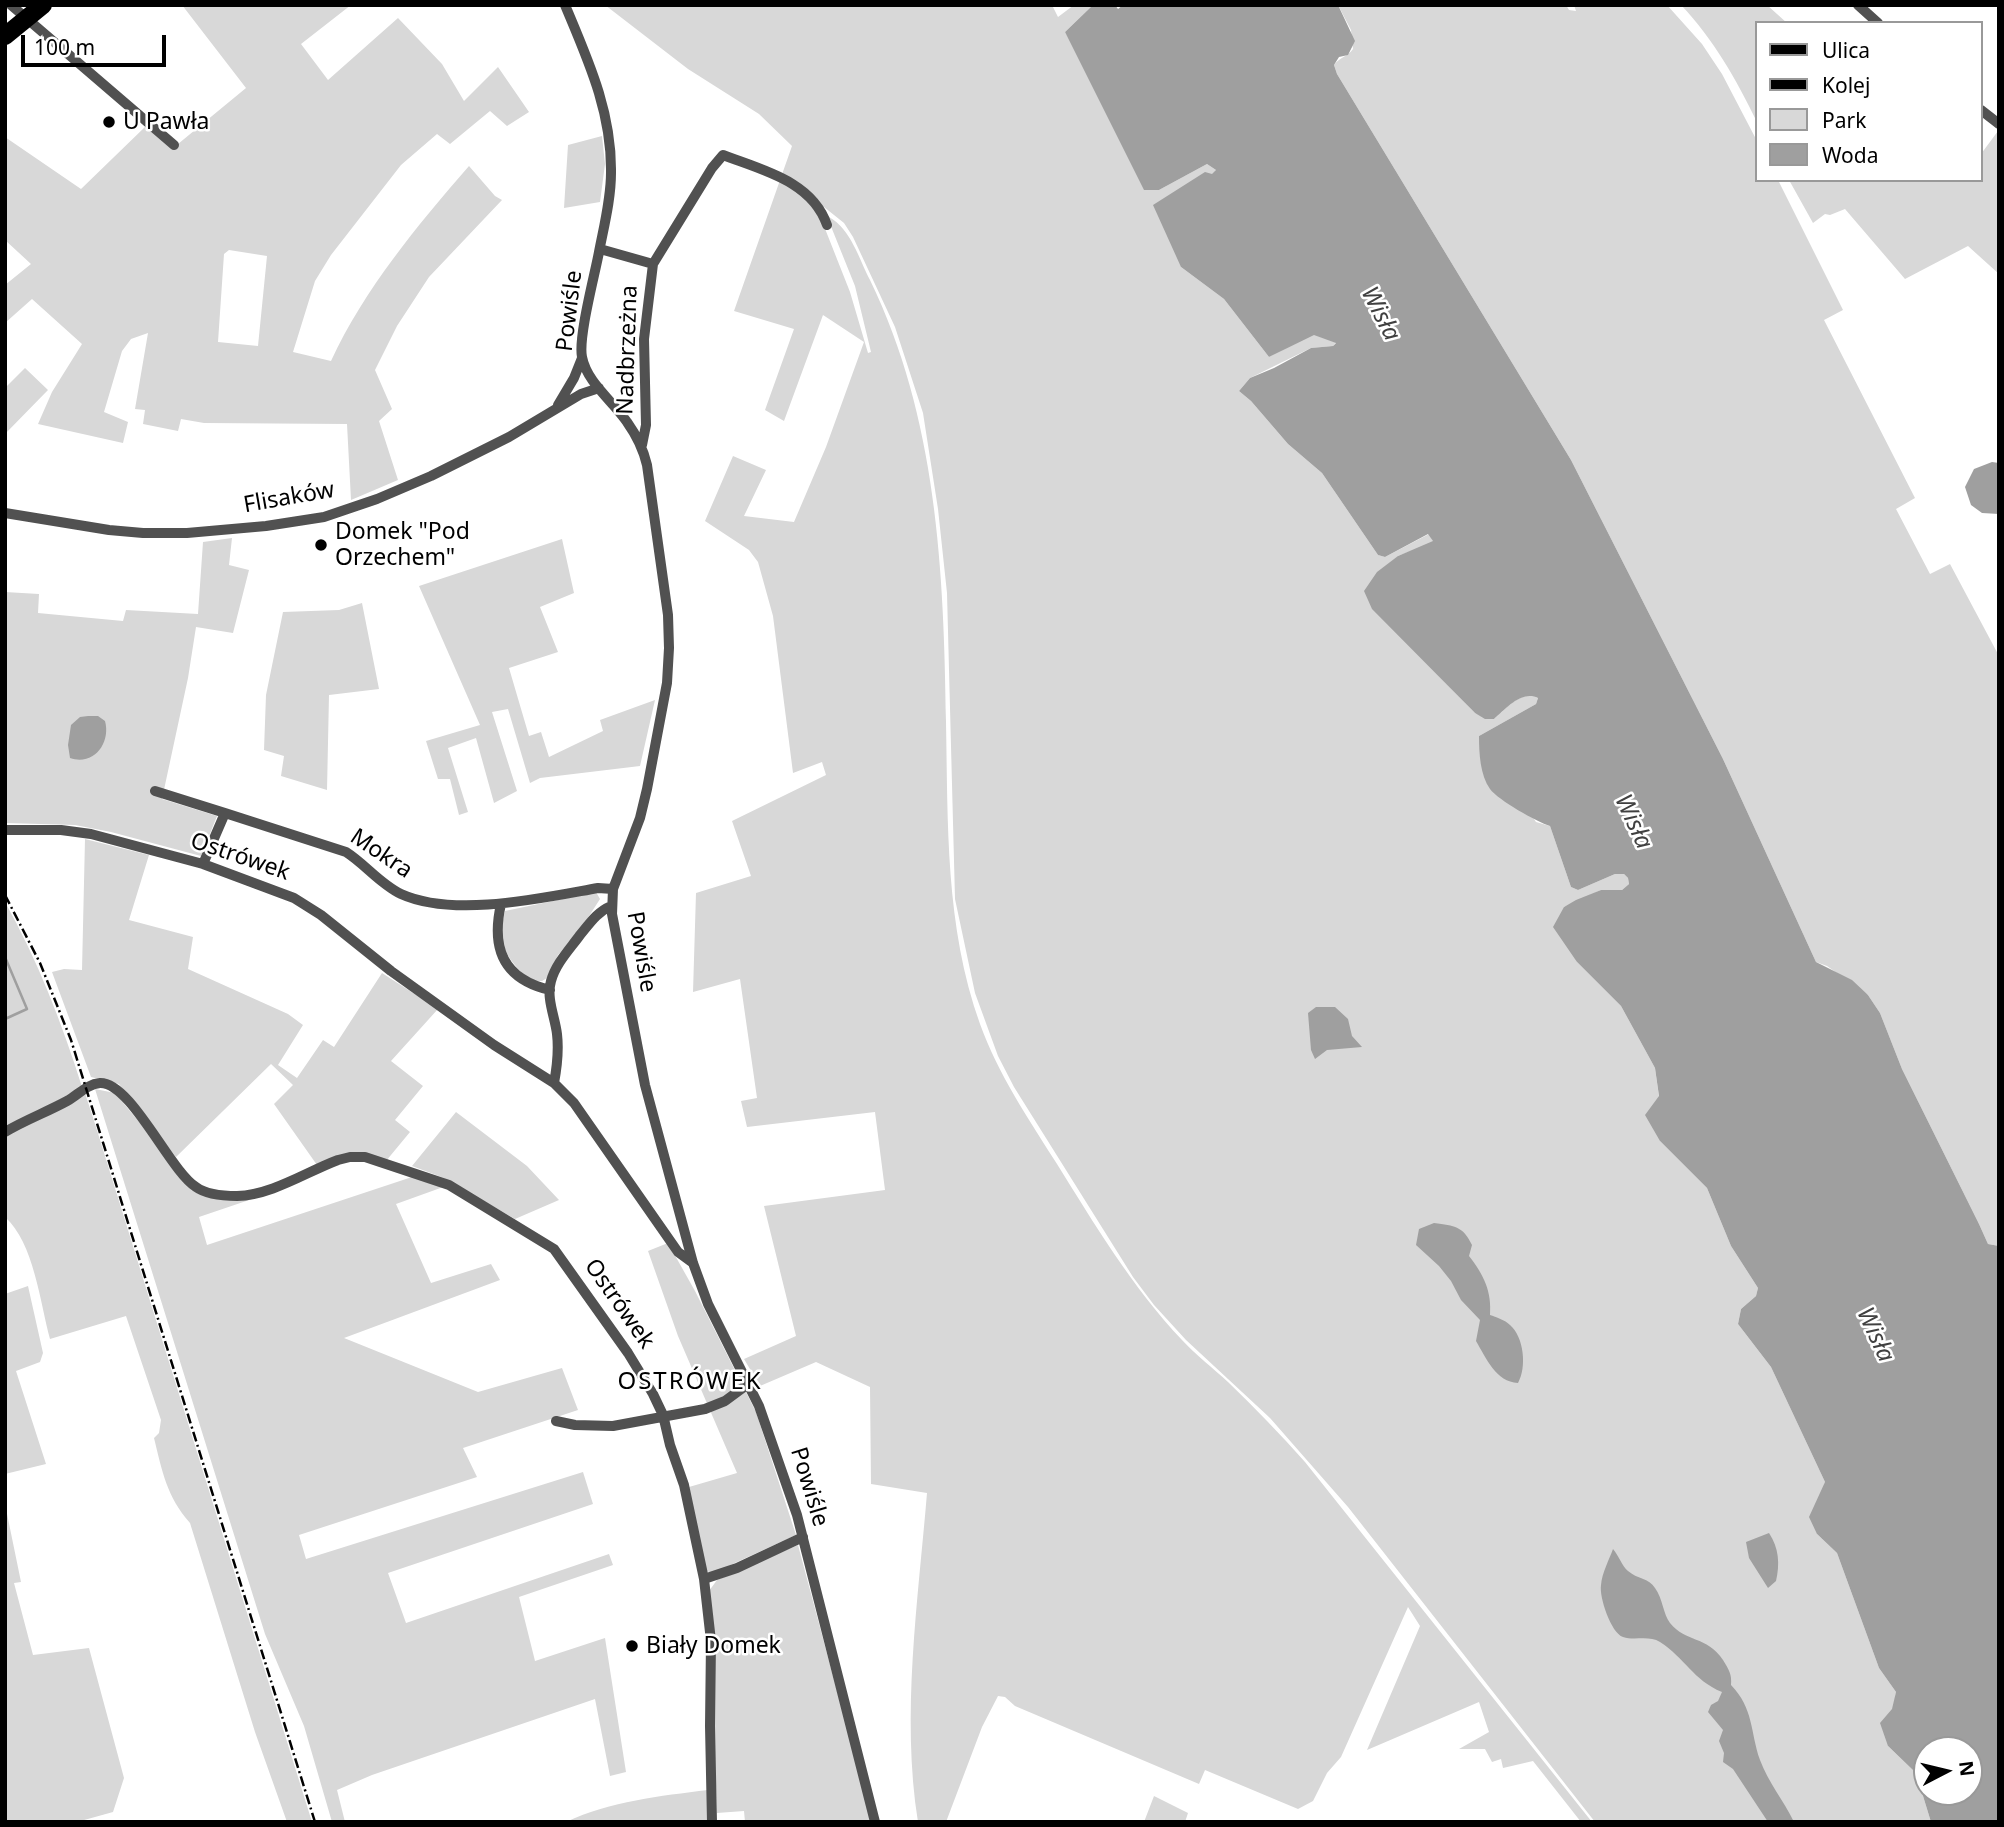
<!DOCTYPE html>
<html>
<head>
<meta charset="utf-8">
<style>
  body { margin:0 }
  #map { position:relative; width:2004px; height:1827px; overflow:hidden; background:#fff; font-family:"Noto Sans",sans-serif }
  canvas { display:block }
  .frame { position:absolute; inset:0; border:7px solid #000; pointer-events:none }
  .legend { position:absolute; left:1755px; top:21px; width:228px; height:161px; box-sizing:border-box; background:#fff; border:2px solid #999; margin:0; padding:9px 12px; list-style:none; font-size:21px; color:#000 }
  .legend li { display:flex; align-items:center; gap:14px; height:35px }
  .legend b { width:35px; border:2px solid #999 }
  .north { position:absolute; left:1913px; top:1736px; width:70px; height:70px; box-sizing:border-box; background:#fff; border:2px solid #999; border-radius:50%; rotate:83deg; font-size:19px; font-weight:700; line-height:28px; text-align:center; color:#000 }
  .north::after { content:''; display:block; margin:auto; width:24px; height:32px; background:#000; clip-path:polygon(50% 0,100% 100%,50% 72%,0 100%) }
  .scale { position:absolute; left:21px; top:35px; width:145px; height:32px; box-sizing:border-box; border:4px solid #000; border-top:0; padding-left:9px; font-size:21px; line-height:24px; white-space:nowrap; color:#000; -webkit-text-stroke:5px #fff; paint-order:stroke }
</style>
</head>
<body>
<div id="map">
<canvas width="2004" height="1827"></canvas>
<div class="frame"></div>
<ul class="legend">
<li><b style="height:9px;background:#000"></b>Ulica</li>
<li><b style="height:9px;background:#000"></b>Kolej</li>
<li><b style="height:19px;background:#d8d8d8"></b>Park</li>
<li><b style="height:19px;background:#9f9f9f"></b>Woda</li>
</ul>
<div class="north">N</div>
<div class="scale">100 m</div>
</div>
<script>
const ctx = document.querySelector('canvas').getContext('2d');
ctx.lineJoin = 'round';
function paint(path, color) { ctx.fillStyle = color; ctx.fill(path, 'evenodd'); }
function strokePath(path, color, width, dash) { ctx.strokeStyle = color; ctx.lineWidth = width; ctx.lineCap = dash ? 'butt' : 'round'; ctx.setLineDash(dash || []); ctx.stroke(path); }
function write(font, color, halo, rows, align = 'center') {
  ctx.font = font + ' "Noto Sans",sans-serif'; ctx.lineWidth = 5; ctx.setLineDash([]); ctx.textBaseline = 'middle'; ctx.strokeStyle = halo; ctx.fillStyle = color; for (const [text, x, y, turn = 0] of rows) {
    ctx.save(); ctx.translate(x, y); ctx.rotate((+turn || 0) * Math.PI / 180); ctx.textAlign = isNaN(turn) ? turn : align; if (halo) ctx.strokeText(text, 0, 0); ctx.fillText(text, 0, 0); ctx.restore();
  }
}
const green = new Path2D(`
  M182 5H351L301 44 328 80 398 18 442 64 464 101 498 67 529 112 507 126 490 111 450 144 437 134 401 165 331 255 315 281 293 352 331 361C365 288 417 226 469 166L495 196 502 200 429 277 397 326 375 370 392 409 379 421 398 480 351 500 347 424 204 423 181 419 178 431 143 424 145 410 135 409 148 333 131 339 122 351 104 412 128 422 123 443 38 424 52 392 82 344 32 299 5 323V285L31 264 5 240V137L81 189 146 126 178 144 246 88ZM229 250 267 256 258 346 218 342 224 254Z
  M605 5H1052L1058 17 1074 5H1093L1065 32 1159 190 1207 164 1216 170 1181 267 1224 299 1269 357 1314 334 1336 342 1333 346 1311 348 1250 378 1239 391 1251 401 1288 444 1322 473 1378 555 1385 557 1429 534 1434 542 1398 556 1440 677 1475 713 1494 719C1506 709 1521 689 1538 698L1536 704 1479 736 1536 822 1550 826 1571 887 1578 890 1615 874H1624L1628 878 1629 884 1622 890H1601L1564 907 1577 962 1621 1006 1655 1068 1659 1097 1660 1141 1707 1188 1731 1246 1758 1288 1756 1296 1741 1309 1738 1324 1771 1367 1825 1482 1817 1534 1837 1553 1879 1668 1896 1692 1888 1746 1916 1773 1931 1822H1595L1348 1507 1270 1418 1186 1340 1154 1305 1133 1277 1014 1087 998 1056 975 993 955 899 947 593 938 509 923 413 895 327 853 237 844 223 824 207 820 216 850 292 868 353 871 352 855 286 828 219 829 217C851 229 859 259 870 280 937 418 944 571 946 722 948 824 945 926 980 1024 998 1074 1029 1120 1057 1164 1095 1225 1132 1287 1182 1340 1196 1355 1213 1368 1228 1382 1255 1408 1280 1434 1305 1462L1592 1822H1581L1533 1761 1503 1768 1501 1759 1492 1762 1485 1749H1459L1489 1732 1479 1702 1367 1750 1420 1626 1408 1607 1341 1757 1327 1773 1313 1801 1298 1809 1205 1770 1199 1784 1015 1706 1005 1697 998 1696 982 1727 946 1822H918C901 1714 918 1602 927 1493L871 1484 870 1387 816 1362 760 1386 744 1359 796 1336 764 1206 885 1190 875 1112 747 1127 741 1101 757 1098 740 979 693 992 696 893 751 876 732 821 826 775 822 762 793 773 773 616 758 562 749 550 705 521 733 456 766 470 744 516 794 522 826 447 864 342 823 315 784 421 765 410 794 329 734 311 792 146 759 114 688 69Z
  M1338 5H1566L1569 10 1576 11 1574 5H1667L1702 44 1722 74 1757 141V180H1778L1843 310 1824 320 1915 498 1896 509 1930 574 1950 564 1999 656V1246L1988 1244 1979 1224 1902 1069 1880 1013 1868 995 1827 966 1816 962 1723 759 1571 460 1337 74 1334 65C1340 57 1347 57 1353 49L1351 30Z
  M1681 5H1767L1787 23H1757V122C1736 79 1714 40 1681 5Z
  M1998 131 1999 274 1968 246 1905 279 1845 209 1830 215 1825 214 1813 223 1789 180H1981V154Z
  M602 136 605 164 600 202 564 208 568 145Z
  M25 368 48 390 5 434V388Z
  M232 538 229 565 249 570 233 633 196 627 188 678 162 799 217 816 201 856 111 832 75 825 5 823V592L39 594 38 613 123 621 126 610 198 614 203 542Z
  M562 539 574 593 540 607 558 652 509 668 529 736 541 732 549 757 603 731 600 720 655 700 640 766 540 778 530 783 508 709 492 712 517 791 494 803 476 738 448 748 468 812 459 815 450 779H438L426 741 480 725 419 586Z
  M362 603 379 689 329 695 327 790 281 776 284 756 264 750 266 695 283 612 339 610Z
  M85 839 149 855 129 920 193 937 188 969 288 1014 303 1025 278 1065 297 1078 323 1040 334 1047 382 973 438 1009 391 1061 423 1086 395 1120 410 1132 386 1161 363 1152 317 1165 274 1104 293 1085 271 1064 176 1157 119 1084 91 1077 52 972 64 969 82 970Z
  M596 892 600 899 582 927 558 955 547 978 542 981H531C507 960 496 944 505 911Z
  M5 902C38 961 62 1023 82 1087L5 1130Z
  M95 1089 115 1093 198 1193 258 1197 199 1217 207 1245 415 1176 446 1186 396 1204 431 1283 491 1264 500 1280 344 1338 478 1392 562 1368 578 1410 463 1448 477 1477 299 1535 306 1559 583 1472 593 1504 388 1573 406 1623 609 1554 613 1565 519 1597 535 1661 605 1638 626 1772 610 1776 595 1699 372 1775 337 1790 345 1822H332L304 1726 265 1634Z
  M85 1093 96 1127 312 1822H287L255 1732 190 1523C167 1497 162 1471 154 1438L159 1433 161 1420 126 1316 50 1339C40 1302 34 1243 5 1217V1135Z
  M456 1112 527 1166 559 1200 515 1219 444 1178 412 1166Z
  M668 1243 695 1291 756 1412 796 1535 713 1573 706 1571 689 1487 737 1473 678 1336 648 1251Z
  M28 1286 43 1353 40 1362 16 1371 46 1464 5 1474V1294Z
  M5 1504 21 1582 14 1583 33 1655 89 1648 124 1778 113 1812 77 1822H5Z
  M798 1545 872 1822H745L744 1811 717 1813 709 1591 717 1580Z
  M708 1790 709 1822H566C611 1801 660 1796 708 1790Z
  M1154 1796 1188 1813 1185 1822H1144Z`);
const water = new Path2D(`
  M1093 5H1115L1118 9 1123 5H1338L1355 41 1348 55 1339 57 1334 65 1337 74 1571 460 1723 759 1816 962 1852 980 1868 995 1880 1013 1902 1069 1979 1224 1988 1244 1999 1246V1822H1931L1916 1773 1888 1746 1880 1723 1892 1709 1896 1692 1879 1668 1837 1553 1817 1534 1809 1517 1825 1482 1771 1367 1738 1324 1741 1309 1756 1296 1758 1288 1731 1246 1707 1188 1660 1141 1645 1115 1659 1096 1655 1068 1621 1006 1577 962 1553 927 1564 907 1576 900 1601 890H1622L1629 884 1628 878 1624 874H1615L1578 890 1571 887 1550 826C1537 822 1498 800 1490 789 1480 775 1479 753 1479 736L1536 704 1538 698C1521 690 1506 709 1494 719H1485L1475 713 1372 609 1364 591 1377 572 1398 556 1433 541 1428 534 1385 557 1378 555 1322 473 1288 444 1251 401 1239 391 1250 378 1274 368 1311 348 1333 346 1336 343 1314 335 1269 357 1224 299 1181 267 1153 205 1205 172 1212 174 1216 170 1207 164 1159 190H1144L1065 32ZM1969 1750V1792H1927V1750Z
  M1992 462 1999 463V514L1982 513 1971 505 1965 487 1974 469Z
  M88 716H98L105 721C111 743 94 766 70 758L68 745 71 725 80 717Z
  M1316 1007H1335L1348 1019 1352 1036 1362 1047 1327 1050 1315 1059 1311 1050 1308 1013Z
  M1434 1223C1455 1226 1463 1226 1472 1245L1469 1256C1484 1275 1492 1292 1490 1315 1496 1317 1505 1320 1510 1325 1524 1337 1527 1367 1518 1383 1496 1382 1486 1358 1476 1341L1480 1320 1461 1300 1451 1281 1439 1266 1416 1245 1419 1229Z
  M1769 1533C1779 1548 1780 1564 1776 1581L1768 1588 1749 1558 1746 1542Z
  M1613 1549C1619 1556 1622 1566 1628 1571 1637 1579 1649 1578 1655 1588 1663 1599 1663 1614 1670 1623 1685 1642 1707 1636 1723 1660 1729 1670 1732 1674 1731 1685 1754 1709 1750 1731 1760 1760 1768 1782 1784 1801 1794 1822H1768L1733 1769 1723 1762 1724 1753 1719 1741 1723 1730 1708 1712 1711 1705 1718 1701 1722 1692C1693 1680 1685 1658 1660 1642 1649 1635 1634 1641 1623 1637 1611 1633 1599 1597 1601 1585 1602 1573 1609 1560 1613 1549Z`);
const stream = new Path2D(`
  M5 957 27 1009 5 1019`);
const street = new Path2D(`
  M11 5 174 145
  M565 5C588 60 612 112 611 173 611 199 604 226 599 252 595 274 578 337 582 357 587 383 613 401 627 422 637 436 643 448 647 465L668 615 669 648 667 683 647 789 640 818 613 889 612 914 645 1085 693 1263 708 1304 759 1406 797 1515 875 1822
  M1858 5 1878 23
  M1981 110 1999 124
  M600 249 653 264
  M558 405 574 378 582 358
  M642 445 646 425 644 339 653 264 712 168 723 155C762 170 812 181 827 225
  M5 513 109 530 143 533H187L266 526 324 517 377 499 431 476 509 437 581 394 599 388
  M155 791 225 813
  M5 830H61L91 834 203 864 294 898 321 915 391 971 494 1045 554 1083 574 1103 678 1252 693 1263
  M203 864 225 813 346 852C365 864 380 884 401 894 454 918 542 898 598 888L613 889
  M501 904C491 948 503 979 550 990
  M554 1083C557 1067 559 1051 557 1034 555 1017 546 998 551 981 556 963 570 949 580 935 590 923 597 912 611 906
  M5 1132C25 1120 47 1112 67 1101 78 1095 87 1084 100 1083 131 1082 170 1171 196 1187 207 1195 224 1196 237 1196 272 1195 306 1172 338 1160L350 1157H365L449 1185 554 1249 628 1353 653 1394 663 1415 670 1445 684 1485 704 1579 711 1641 710 1726 712 1822
  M556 1421 575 1425 613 1426 705 1409 725 1401 748 1384
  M704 1579 737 1568 803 1537`);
const primary = new Path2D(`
  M5 36 43 5`);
const rail = new Path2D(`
  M5 895 40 963 71 1040 315 1822`);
const markers = [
  [109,122,7,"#000"],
  [321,545,7,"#000"],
  [632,1646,7,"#000"]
];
const poiNames = [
  ["U Pawła",123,122],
  ["Domek \"Pod",335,532],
  ["Orzechem\"",335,558],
  ["Biały Domek",646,1646]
];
const streetNames = [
  ["Powiśle",570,311,-83],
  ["Nadbrzeżna",628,350,-88],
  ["Flisaków",289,498,-10],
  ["Mokra",381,854,34],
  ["Ostrówek",240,857,19],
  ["Powiśle",641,952,80],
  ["Ostrówek",619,1304,55],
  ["Powiśle",809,1487,73]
];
const waterNames = [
  ["Wisła",1380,314,63],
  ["Wisła",1633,822,65],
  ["Wisła",1875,1335,65]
];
const neighbourhoodNames = [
  ["OSTRÓWEK",690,1382]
];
paint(green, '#d8d8d8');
paint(water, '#9f9f9f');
strokePath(stream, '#9f9f9f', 2.5);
strokePath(street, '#515151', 10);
strokePath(primary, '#000', 18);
strokePath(rail, '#000', 2.5, [10, 3.5, 2, 3.5]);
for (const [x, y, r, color] of markers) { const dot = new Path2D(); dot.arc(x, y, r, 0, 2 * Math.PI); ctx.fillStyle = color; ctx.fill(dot); strokePath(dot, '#fff', 2.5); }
write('23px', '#000', '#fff', poiNames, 'left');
write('23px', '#000', '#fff', streetNames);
write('italic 24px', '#404040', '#fff', waterNames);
ctx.letterSpacing = '2px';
write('24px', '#000', '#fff', neighbourhoodNames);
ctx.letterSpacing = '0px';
</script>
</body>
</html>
